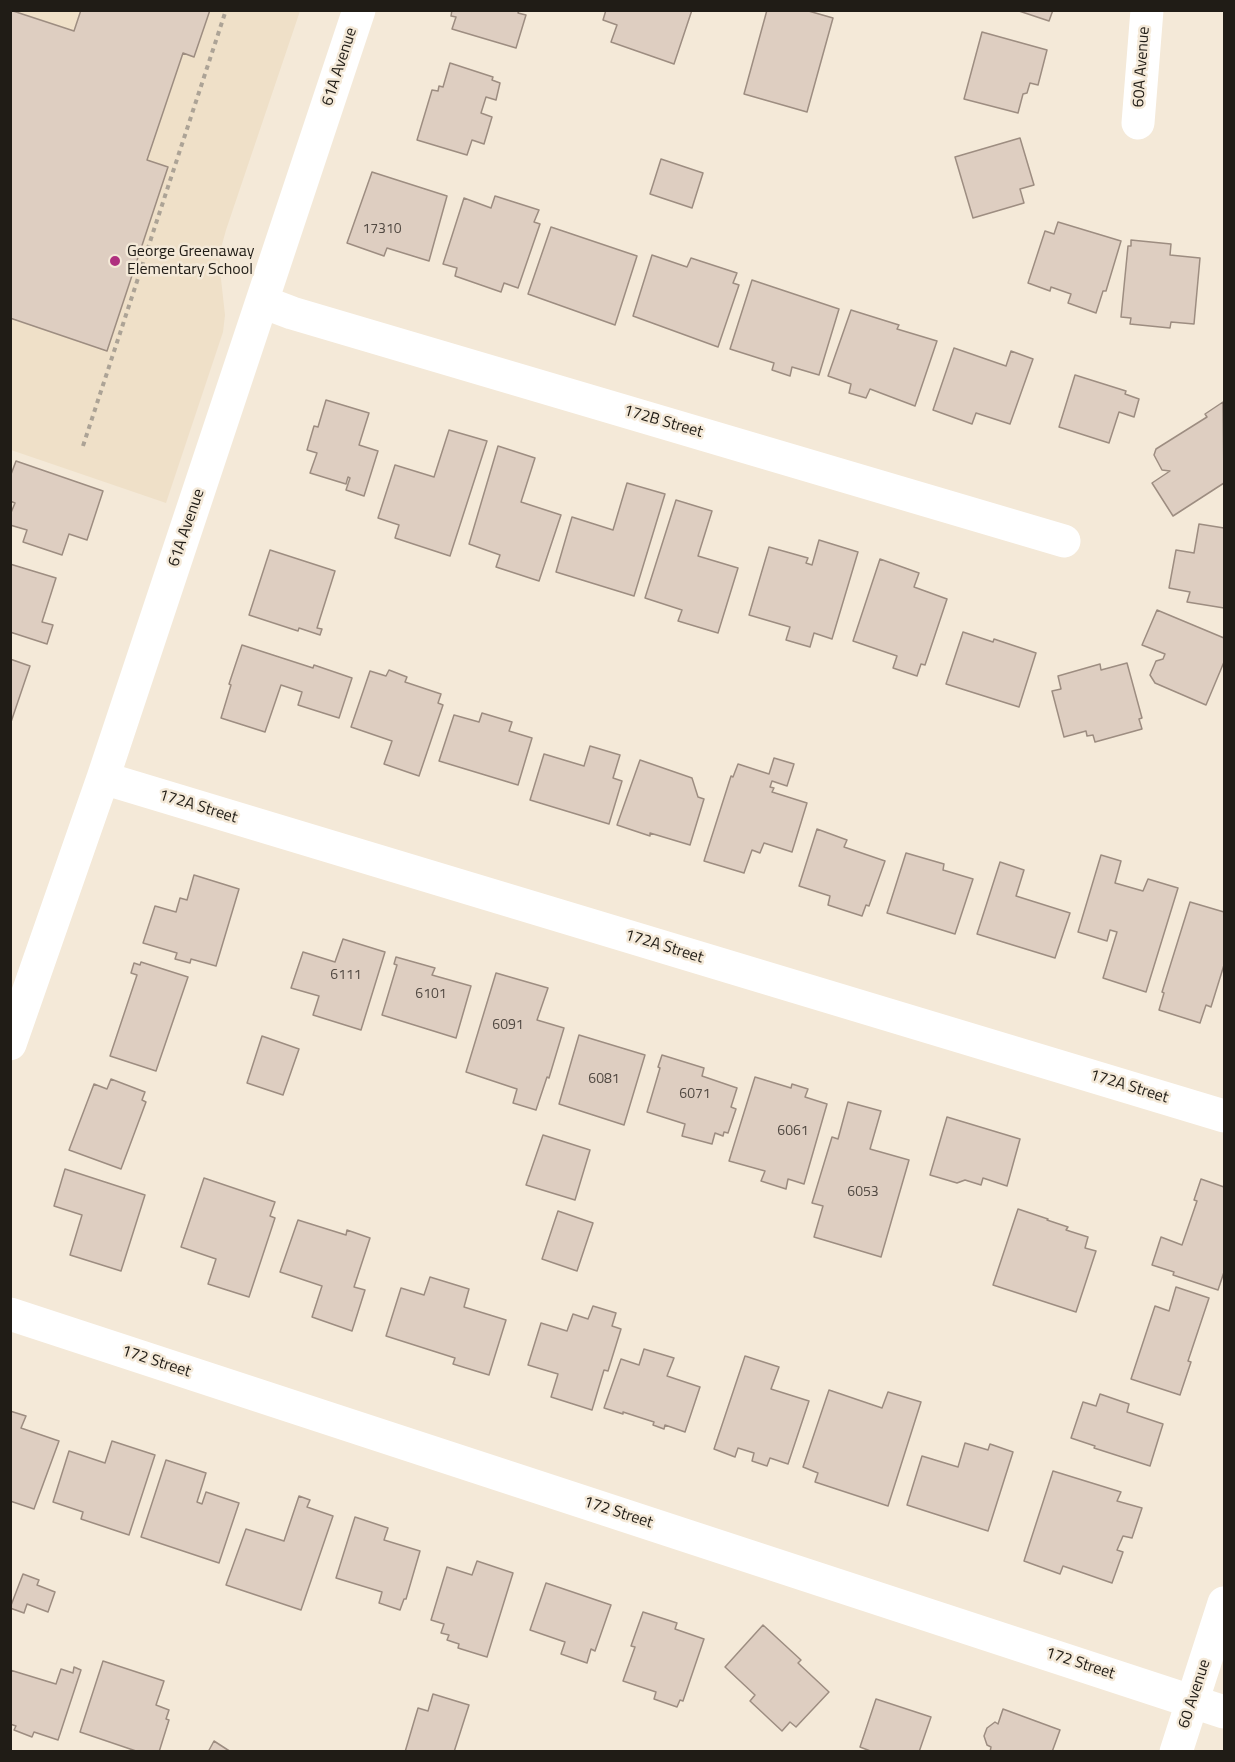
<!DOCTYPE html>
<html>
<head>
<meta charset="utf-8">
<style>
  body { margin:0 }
  #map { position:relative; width:1235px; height:1762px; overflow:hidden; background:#f4e9d8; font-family:"Titillium Web",sans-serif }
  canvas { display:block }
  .frame { position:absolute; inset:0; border:12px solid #201c16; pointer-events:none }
</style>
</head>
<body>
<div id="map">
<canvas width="1235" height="1762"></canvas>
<div class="frame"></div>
</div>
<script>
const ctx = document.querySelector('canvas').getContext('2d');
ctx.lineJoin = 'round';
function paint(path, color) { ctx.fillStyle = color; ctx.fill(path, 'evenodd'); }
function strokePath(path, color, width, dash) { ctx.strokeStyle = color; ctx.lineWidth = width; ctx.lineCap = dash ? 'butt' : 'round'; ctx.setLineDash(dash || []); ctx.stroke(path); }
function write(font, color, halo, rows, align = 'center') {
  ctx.font = font + ' "Titillium Web",sans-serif'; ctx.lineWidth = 5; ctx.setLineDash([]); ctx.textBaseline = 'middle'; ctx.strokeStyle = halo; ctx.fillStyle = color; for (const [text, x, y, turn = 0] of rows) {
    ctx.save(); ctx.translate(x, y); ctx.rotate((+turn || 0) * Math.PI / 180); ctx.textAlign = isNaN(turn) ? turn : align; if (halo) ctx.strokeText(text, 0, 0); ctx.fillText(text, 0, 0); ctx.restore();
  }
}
const built = new Path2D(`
  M11 11H300L226 230 220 252V270L225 315 223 332 166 503 11 450Z`);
const building = new Path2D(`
  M10 10 74 31 81 10H210L194 57 183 53 147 160 168 167 107 351 10 318Z
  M452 10H519L518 13 526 15 516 48 452 29 456 17 451 16Z
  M606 10H692L674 64 611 42 617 25 603 20Z
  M767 10H805L833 18 807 112 744 94Z
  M1016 10H1053L1049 21Z
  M982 32 1047 50 1038 85 1030 83 1027 93 1023 94 1018 113 964 99Z
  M450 63 493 77 492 80 500 83 496 100 486 97 481 113 492 117 484 144 472 140 467 155 417 140 432 90 438 91 439 86 443 87Z
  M1020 138 1034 185 1020 189 1024 203 973 218 955 157Z
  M661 159 703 173 692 208 650 194Z
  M372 172 447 196 429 261 387 248 384 256 347 243Z
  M495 196 539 210 534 222 540 224 518 288 504 283 501 292 455 276 457 268 443 264 464 198 491 208Z
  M1058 222 1121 241 1106 291H1103L1096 313 1068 303 1071 294 1051 287 1050 291 1028 283 1045 231 1054 234Z
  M551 227 637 256 615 325 528 294Z
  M1131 240 1171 244 1170 255 1200 258 1194 324 1171 322 1170 328 1130 324 1131 318 1121 317 1128 246H1131Z
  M652 255 687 267 691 258 737 273 733 283 739 285 718 347 633 316Z
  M752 280 839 309 819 375 792 367 790 376 772 370 774 363 730 349Z
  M851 310 899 325 897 329 937 341 915 406 870 389 866 398 849 393 851 384 828 376Z
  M954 348 1006 366 1011 351 1033 359 1010 424 976 413 972 424 933 410Z
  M1075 375 1126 391 1125 394 1139 399 1134 417 1119 412 1109 443 1059 427Z
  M326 400 369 413 359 445 378 451 364 496 346 490 350 478 348 477 346 484 310 473 317 453 307 450 314 426 318 427Z
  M1223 402 1224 483 1173 516 1152 483 1170 471 1162 470 1154 455 1156 449 1207 417 1205 414Z
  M449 430 487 441 450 556 395 538 399 525 378 518 395 465 434 477Z
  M498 446 535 458 521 502 561 515 539 581 496 567 500 555 469 544Z
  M16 461 103 491 87 540 69 534 62 555 23 542 27 530 10 525V515L15 503 10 501V477Z
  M627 483 665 494 634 596 556 572 572 517 613 530Z
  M676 500 712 511 698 556 738 568 718 633 678 621 682 610 645 598Z
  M1199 524 1224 528V608L1187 602 1190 592 1169 588 1176 550 1194 553Z
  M819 540 858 552 832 639 814 633 810 647 786 640 790 627 749 615 769 547 808 558 806 563 812 565Z
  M270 550 335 571 317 628 322 629 320 635 299 628 298 631 249 615Z
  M880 559 919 573 914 587 947 599 925 665 921 664 917 676 893 668 897 656 853 641Z
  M10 564 56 578 42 622 53 625 47 644 10 632Z
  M1157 610 1224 638V662L1206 705 1155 683 1150 675 1156 661 1163 659 1165 654 1142 645Z
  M963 632 993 642 994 639 1036 653 1019 707 946 684Z
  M242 645 313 668 314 665 352 678 339 718 298 705 302 692 281 685 265 732 221 718 231 685 229 684Z
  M10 659 30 666 10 725Z
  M1127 663 1142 718 1139 719 1142 729 1095 742 1093 735 1087 736 1086 731 1064 737 1052 691 1061 689 1058 676 1100 664 1101 670Z
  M389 670 407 677 405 682 441 694 438 703 443 705 419 776 384 764 392 741 351 727 370 671 386 676Z
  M482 713 512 722 509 731 532 738 518 785 439 761 454 715 479 722Z
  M590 746 620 755 613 778 622 781 609 824 530 800 544 754 584 766Z
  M774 758 794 764 787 786 772 781 770 787 774 788 772 792 807 803 792 852 764 843 760 853 752 850 744 873 704 861 731 776 733 777 738 764 769 774Z
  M640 760 692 778 698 797 704 799 690 845 650 833V836L617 825Z
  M817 829 847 840 844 847 885 861 869 906 866 905 862 916 828 905 830 896 799 886Z
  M906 853 944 864 943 870 973 879 955 934 887 913Z
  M1101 855 1121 861 1115 883 1143 891 1148 879 1178 888 1146 992 1103 978 1117 932 1110 930 1107 941 1078 932Z
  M1000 862 1024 870 1016 896 1070 913 1055 958 977 934Z
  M194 875 239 889 216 966 191 959 190 963 175 959 177 953 143 943 155 906 176 912 180 898 187 900Z
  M1190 902 1224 912V965L1211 1007 1206 1005 1200 1023 1159 1010 1164 993 1162 992Z
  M343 939 385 952 361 1030 313 1015 319 996 291 988 303 952 335 962Z
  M396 957 435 968 432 975 471 986 456 1038 382 1015 397 965 394 964Z
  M141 962 188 977 156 1071 110 1056 137 975 131 973 134 963 140 965Z
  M496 973 548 988 537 1020 564 1028 549 1078 547 1077 536 1110 513 1103 517 1089 466 1072Z
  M579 1035 645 1055 624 1125 559 1104Z
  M262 1036 299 1049 283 1095 247 1083Z
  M662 1055 704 1068 702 1076 737 1088 731 1107 736 1109 728 1133 724 1132 723 1136 715 1133 712 1144 682 1136 685 1124 647 1112 660 1068 658 1067Z
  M755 1077 791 1088 792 1084 808 1089 805 1097 827 1104 804 1184 788 1179 786 1189 761 1181 765 1171 729 1161Z
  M111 1079 145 1092 142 1100 146 1102 121 1169 69 1150 94 1084 107 1089Z
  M848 1102 881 1111 870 1149 909 1160 881 1257 814 1237 823 1206 812 1203 832 1137 838 1139Z
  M947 1117 1020 1139 1007 1186 983 1178 981 1185 965 1180 957 1183 930 1175Z
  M543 1135 590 1150 575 1200 526 1185Z
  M65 1169 145 1195 121 1271 70 1255 82 1215 54 1206Z
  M204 1178 275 1202 270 1216 275 1218 249 1297 208 1284 216 1259 181 1247Z
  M1201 1179 1224 1187V1272L1218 1290 1173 1275 1174 1272 1152 1265 1161 1237 1182 1245 1197 1201 1194 1200Z
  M1018 1209 1048 1219 1047 1220 1068 1227 1066 1230 1088 1237 1085 1248 1096 1251 1076 1312 993 1285Z
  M558 1211 593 1223 577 1271 542 1259Z
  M298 1220 346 1235 347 1230 370 1238 354 1287 365 1290 352 1331 312 1317 322 1286 280 1272Z
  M430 1277 469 1289 464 1307 506 1320 489 1375 453 1364 455 1358 386 1336 401 1288 424 1295Z
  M1176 1287 1209 1298 1188 1361 1191 1362 1180 1395 1131 1379 1155 1306 1169 1311Z
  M593 1306 616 1313 612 1326 621 1329 608 1371 604 1370 592 1410 551 1397 558 1374 528 1365 541 1323 567 1331 573 1314 588 1319Z
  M644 1349 674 1358 667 1376 700 1387 685 1432 665 1425 664 1429 653 1425 654 1422 623 1412V1414L604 1408 621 1359 639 1365Z
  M745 1356 779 1367 771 1389 809 1401 788 1464 770 1458 767 1466 752 1461 754 1453 738 1448 735 1457 714 1449Z
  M829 1390 882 1408 888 1392 921 1402 888 1506 815 1482 818 1473 803 1467Z
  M1100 1394 1129 1404 1127 1412 1163 1424 1150 1466 1094 1448 1095 1446 1071 1438 1083 1402 1096 1406Z
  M10 1411 26 1416 21 1428 59 1441 34 1509 10 1501Z
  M112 1441 155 1455 129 1535 81 1519 83 1512 53 1502 69 1451 105 1463Z
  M965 1443 988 1450 990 1444 1013 1452 988 1531 907 1505 922 1456 958 1467Z
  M166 1460 206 1473 197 1502 202 1504 206 1492 239 1503 219 1563 141 1537Z
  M1053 1471 1121 1492 1117 1501 1142 1508 1132 1538 1123 1536 1117 1550 1123 1552 1112 1583 1063 1566 1060 1574 1024 1561Z
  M299 1496 310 1500 307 1507 333 1516 301 1610 226 1585 246 1529 284 1541Z
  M355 1517 388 1528 384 1540 420 1551 406 1599H404L400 1610 379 1603 382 1592 336 1578Z
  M477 1561 513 1573 487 1657 458 1648 459 1644 447 1640 449 1635 441 1633 444 1624 431 1620 447 1567 472 1575Z
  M23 1574 39 1580 37 1585 55 1592 48 1612 27 1604 24 1613 10 1608Z
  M546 1583 611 1605 595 1651 591 1649 587 1663 561 1654 565 1642 530 1630Z
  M643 1612 677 1623 675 1629 704 1639 683 1701 680 1700 677 1707 654 1699 656 1692 623 1681 635 1647 631 1646Z
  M763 1625 801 1660 798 1663 829 1692 796 1727 790 1722 782 1731 750 1701 755 1695 725 1667Z
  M103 1661 164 1681 156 1705 169 1710 166 1719 169 1720 159 1752H139L80 1732Z
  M74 1667 81 1670 58 1740 34 1732 32 1737 14 1730 16 1726 10 1724V1670L56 1684 61 1669 73 1673Z
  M433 1694 469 1705 454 1752H405L418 1708 428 1711Z
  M876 1699 931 1717 919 1752H873L860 1747Z
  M1003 1709 1060 1730 1052 1752H990L991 1747 987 1745 984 1736 987 1728 995 1722 998 1724Z
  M214 1741 231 1752H208Z`);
const path = new Path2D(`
  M83 446 226 10`);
const minor = new Path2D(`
  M1138 123 1147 10
  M263 302 292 313 1064 541
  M103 778 1224 1116
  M10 1044 103 778 359 10
  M10 1314 1224 1712
  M1176 1752 1224 1603`);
const markers = [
  [115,261,6,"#af307f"]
];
const numberNames = [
  ["17310",382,230],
  ["6111",346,976],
  ["6101",431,995],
  ["6091",508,1026],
  ["6081",604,1080],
  ["6071",695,1095],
  ["6061",793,1132],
  ["6053",863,1193]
];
const streetNames = [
  ["61A Avenue",340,67,-72],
  ["60A Avenue",1142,67,-86],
  ["172B Street",663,422,16],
  ["61A Avenue",187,528,-71],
  ["172A Street",198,807,17],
  ["172A Street",664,947,17],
  ["172A Street",1129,1087,17],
  ["172 Street",156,1362,18],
  ["172 Street",618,1513,18],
  ["172 Street",1080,1664,18],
  ["60 Avenue",1195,1694,-72]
];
const poiNames = [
  ["George Greenaway",127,252],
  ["Elementary School",127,270]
];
paint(built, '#efe0c8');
paint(building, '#decec1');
strokePath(building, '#9d8d81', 1.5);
strokePath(path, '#aca396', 4, [4.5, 4.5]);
strokePath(minor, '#fff', 33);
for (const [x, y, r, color] of markers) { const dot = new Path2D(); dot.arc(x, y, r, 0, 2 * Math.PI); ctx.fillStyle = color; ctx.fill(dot); strokePath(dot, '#f4e9d8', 2); }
write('14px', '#504841', null, numberNames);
write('16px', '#201c16', '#f4e9d8', streetNames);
write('16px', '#201c16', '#f4e9d8', poiNames, 'left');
</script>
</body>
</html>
